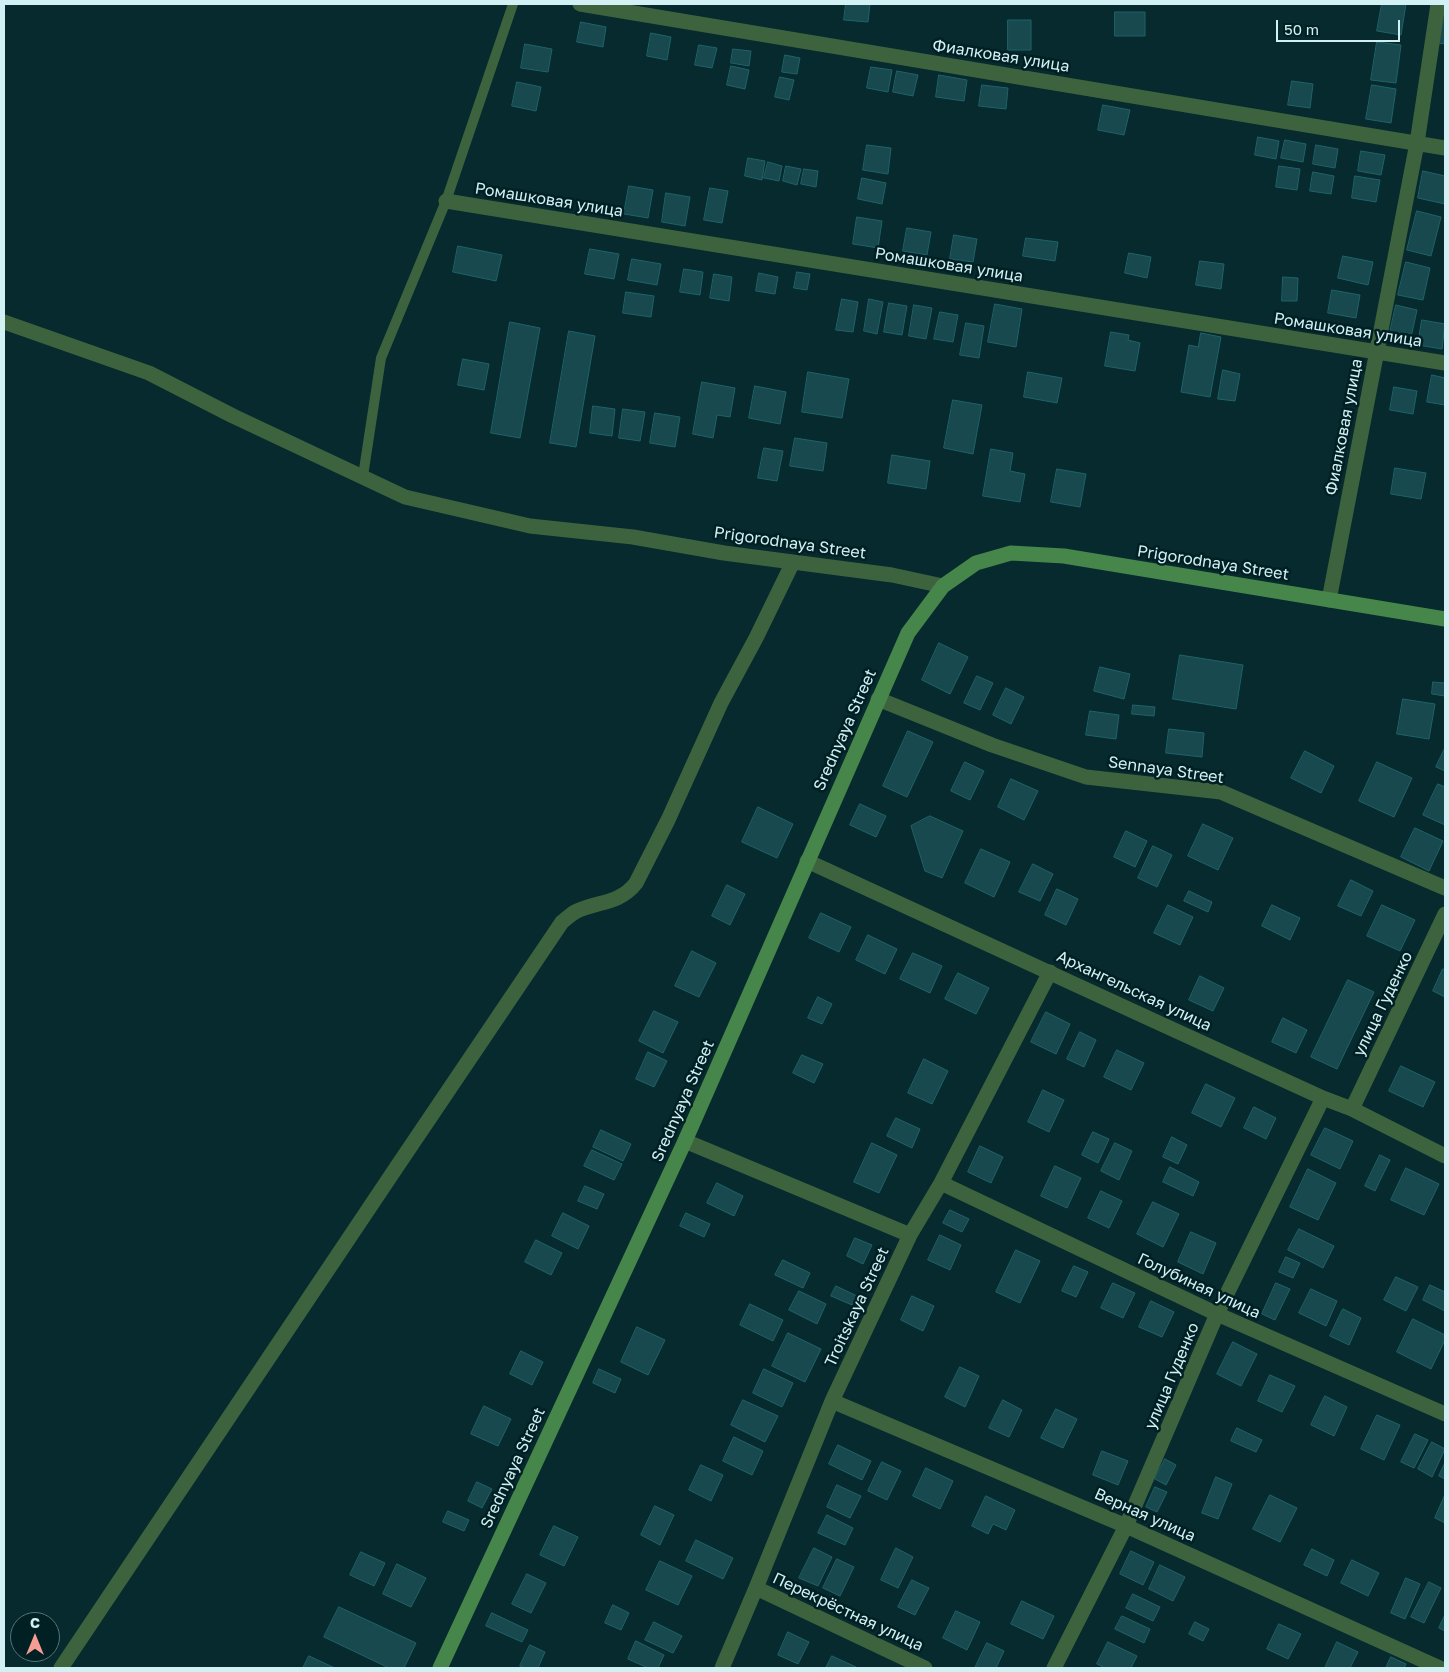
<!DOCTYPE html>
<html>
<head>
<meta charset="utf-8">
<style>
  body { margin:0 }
  #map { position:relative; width:1449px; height:1672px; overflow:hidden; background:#062a2d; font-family:"Golos Text",sans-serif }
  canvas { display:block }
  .frame { position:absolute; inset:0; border:5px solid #d2f1f5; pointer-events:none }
  .north { position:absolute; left:10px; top:1612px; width:50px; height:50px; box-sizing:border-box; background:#002024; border:1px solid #547478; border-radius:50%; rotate:0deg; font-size:14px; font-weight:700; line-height:20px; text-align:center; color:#d2f1f5 }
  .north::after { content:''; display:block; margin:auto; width:18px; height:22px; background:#f59c95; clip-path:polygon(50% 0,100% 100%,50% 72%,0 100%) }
  .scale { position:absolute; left:1276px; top:20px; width:124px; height:22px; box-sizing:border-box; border:2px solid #d2f1f5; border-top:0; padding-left:6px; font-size:15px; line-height:18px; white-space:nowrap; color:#d2f1f5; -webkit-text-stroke:4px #002024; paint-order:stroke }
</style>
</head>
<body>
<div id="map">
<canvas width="1449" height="1672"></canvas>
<div class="frame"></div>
<div class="north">С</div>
<div class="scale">50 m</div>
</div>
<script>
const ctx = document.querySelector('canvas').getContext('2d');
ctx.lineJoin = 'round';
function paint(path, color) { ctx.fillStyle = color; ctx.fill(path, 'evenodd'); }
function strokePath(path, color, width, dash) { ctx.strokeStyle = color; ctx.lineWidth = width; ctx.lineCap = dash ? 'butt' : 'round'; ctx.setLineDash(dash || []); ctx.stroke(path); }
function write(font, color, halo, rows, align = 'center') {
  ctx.font = font + ' "Golos Text",sans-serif'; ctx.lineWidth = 5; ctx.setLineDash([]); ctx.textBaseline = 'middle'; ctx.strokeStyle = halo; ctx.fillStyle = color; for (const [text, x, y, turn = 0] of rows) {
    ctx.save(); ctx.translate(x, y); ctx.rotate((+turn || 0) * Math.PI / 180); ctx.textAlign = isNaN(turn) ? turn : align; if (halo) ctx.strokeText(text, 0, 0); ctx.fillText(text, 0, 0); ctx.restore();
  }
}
const building = new Path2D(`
  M846 4H870L868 22 844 20Z
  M1382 4H1406L1401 35 1377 31Z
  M1115 12H1145V36H1115Z
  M1443 13 1445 14V44L1437 43Z
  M1008 20H1031V50H1008Z
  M581 22 606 27 603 47 577 42Z
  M651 33 671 37 667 60 647 56Z
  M1377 42 1401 45 1396 83 1371 80Z
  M525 44 552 49 548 72 521 68Z
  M699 45 717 48 712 68 695 65Z
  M733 49 751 51 749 66 731 63Z
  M785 55 800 58 797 74 782 72Z
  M731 66 749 70 745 89 727 85Z
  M871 67 892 70 888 92 867 88Z
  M897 71 918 75 913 96 893 92Z
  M939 75 967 80 964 101 936 97Z
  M780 77 794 80 789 100 775 97Z
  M1292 81 1313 84 1310 108 1288 105Z
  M517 82 541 87 536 111 512 106Z
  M982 85 1008 88 1006 109 979 106Z
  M1372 85 1396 89 1391 123 1366 119Z
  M1103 105 1130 110 1124 135 1098 130Z
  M1258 137 1279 141 1276 159 1255 155Z
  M1285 140 1306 144 1303 162 1281 158Z
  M867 145 891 148 888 174 863 170Z
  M1316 145 1338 149 1335 168 1313 164Z
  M1361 151 1385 155 1381 175 1358 171Z
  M748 158 765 161 762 180 745 176Z
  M768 162 782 166 779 181 764 178Z
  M786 166 801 169 797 185 783 181Z
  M1279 166 1300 169 1297 190 1276 187Z
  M804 169 818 171 816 187 801 184Z
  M1423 171 1445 176V204L1418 198Z
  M1313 172 1334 176 1331 194 1310 191Z
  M1355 176 1380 180 1376 202 1352 198Z
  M862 178 886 183 882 204 858 199Z
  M629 186 653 190 648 218 624 214Z
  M710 188 728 191 722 223 704 220Z
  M666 193 690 197 685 226 662 222Z
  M1417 211 1441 217 1431 256 1407 250Z
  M857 217 882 221 878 248 853 244Z
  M907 228 931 232 927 255 903 251Z
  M954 235 977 239 973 262 950 259Z
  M1026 238 1058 242 1055 261 1023 256Z
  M458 246 502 255 496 281 453 272Z
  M590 249 619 254 614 279 585 274Z
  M1129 253 1151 257 1147 278 1125 273Z
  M1343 256 1373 262 1368 285 1338 278Z
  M632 259 661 264 657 285 628 280Z
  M1200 261 1224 264 1221 289 1196 285Z
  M1406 262 1430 268 1423 300 1398 295Z
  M684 269 703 272 700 295 680 292Z
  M797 272 810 274 807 290 794 288Z
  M759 273 778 277 775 294 756 291Z
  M714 274 732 277 729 301 710 298Z
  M1283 277 1298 278 1297 301H1282Z
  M1332 290 1360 295 1356 318 1328 313Z
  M626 292 654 296 651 317 623 313Z
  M842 299 858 302 853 332 836 330Z
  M869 299 883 302 877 334 864 331Z
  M889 303 907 306 902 335 884 332Z
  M995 304 1022 309 1016 347 988 342Z
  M914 305 932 308 926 339 909 336Z
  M1396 305 1417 310 1410 342 1389 337Z
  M940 312 958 315 953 342 934 339Z
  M1422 320 1445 324 1442 349 1418 345Z
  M510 322 540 328 520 438 491 433Z
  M966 323 984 326 979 358 960 355Z
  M569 331 595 336 576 447 550 443Z
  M1111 332 1129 335 1128 340 1140 343 1135 371 1105 366Z
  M1201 333 1221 337 1210 397 1181 392 1189 345 1198 347Z
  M463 359 489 364 484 390 458 385Z
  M1223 370 1240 374 1235 401 1218 399Z
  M808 372 849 379 842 418 802 412Z
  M1028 372 1062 378 1057 403 1024 397Z
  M1432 375 1445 378V405L1427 402Z
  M702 382 735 388 730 417 717 415 713 438 693 434Z
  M755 386 786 392 780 424 749 418Z
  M1394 387 1417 391 1413 414 1390 410Z
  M953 400 982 405 973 454 944 448Z
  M593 406 615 409 612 436 590 433Z
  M623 409 645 412 640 441 619 438Z
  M655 413 680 417 675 447 650 443Z
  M795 438 827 443 823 471 790 466Z
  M764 448 783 451 777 481 758 478Z
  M991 449 1013 453 1010 471 1025 474 1020 502 983 496Z
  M892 455 930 461 926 489 888 483Z
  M1395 468 1426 473 1421 499 1391 494Z
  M1057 469 1086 474 1080 507 1051 502Z
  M939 643 968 657 950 694 922 680Z
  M1180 655 1243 665 1236 709 1173 699Z
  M1100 667 1130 674 1124 699 1094 691Z
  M977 676 993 683 980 710 964 703Z
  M1433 682 1445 683V696L1432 694Z
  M1006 688 1024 697 1011 724 993 715Z
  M1403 699 1435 704 1429 739 1397 734Z
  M1133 705 1155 707 1154 716 1132 714Z
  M1090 711 1119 715 1116 739 1086 735Z
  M1169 729 1204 733 1202 757 1166 753Z
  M908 731 933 742 907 797 883 786Z
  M1445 748V771L1436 767Z
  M1305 751 1334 766 1321 793 1291 778Z
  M965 762 984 771 970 800 951 791Z
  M1377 762 1412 778 1394 817 1359 801Z
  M1011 779 1038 791 1024 820 998 807Z
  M1438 784 1445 787V825L1423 815Z
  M860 804 886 816 876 837 850 825Z
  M758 807 793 824 777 858 742 842Z
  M930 816 963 831 942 878 925 871 911 826Z
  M1203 824 1233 838 1218 870 1188 856Z
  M1415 828 1443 841 1429 871 1401 857Z
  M1126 831 1147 841 1135 867 1114 857Z
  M1153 846 1172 855 1157 887 1138 878Z
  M981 849 1010 862 994 897 965 883Z
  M1033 864 1053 874 1040 901 1019 892Z
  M1351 880 1373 891 1361 916 1338 906Z
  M727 885 745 894 730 925 712 916Z
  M1057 889 1078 899 1066 925 1045 915Z
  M1189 891 1212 902 1208 912 1184 901Z
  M1168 905 1193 917 1180 945 1154 933Z
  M1272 905 1300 918 1290 940 1262 926Z
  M1382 905 1415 920 1400 951 1367 936Z
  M821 913 851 927 839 952 809 938Z
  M868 935 897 949 885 974 856 960Z
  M692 951 716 963 699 997 675 986Z
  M913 953 942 966 930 993 900 979Z
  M1443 969 1445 970V997L1433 991Z
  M958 973 989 988 976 1014 945 999Z
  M1200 976 1224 988 1213 1011 1189 1000Z
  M1348 980 1374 992 1337 1069 1311 1057Z
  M818 997 832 1004 822 1024 808 1018Z
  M654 1011 678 1022 663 1053 639 1041Z
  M1046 1012 1070 1024 1056 1054 1031 1042Z
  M1283 1018 1307 1030 1296 1053 1272 1042Z
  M1080 1032 1096 1040 1084 1067 1067 1059Z
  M1117 1050 1144 1063 1131 1090 1104 1077Z
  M648 1052 667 1061 654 1087 636 1079Z
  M802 1055 823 1064 814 1083 793 1073Z
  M924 1059 948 1071 932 1104 908 1093Z
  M1401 1066 1435 1082 1423 1107 1389 1091Z
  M1206 1084 1235 1098 1221 1127 1192 1113Z
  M1043 1090 1064 1100 1049 1132 1028 1122Z
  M1254 1107 1276 1118 1266 1139 1244 1128Z
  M896 1118 920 1129 912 1148 887 1136Z
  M1325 1128 1353 1141 1340 1169 1311 1155Z
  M601 1130 631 1144 623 1161 593 1147Z
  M1093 1132 1109 1139 1098 1163 1082 1155Z
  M1172 1137 1187 1145 1178 1164 1163 1157Z
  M872 1143 897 1155 879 1193 854 1182Z
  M1115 1143 1132 1151 1119 1180 1101 1171Z
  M980 1146 1003 1157 991 1183 968 1172Z
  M592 1150 622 1164 614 1180 584 1166Z
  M1380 1155 1390 1160 1375 1191 1365 1186Z
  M1055 1166 1081 1178 1067 1208 1041 1196Z
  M1170 1167 1199 1182 1193 1196 1163 1182Z
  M1406 1168 1439 1184 1424 1215 1391 1200Z
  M1308 1169 1336 1183 1318 1220 1290 1207Z
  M717 1183 743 1196 734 1216 707 1203Z
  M585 1186 604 1194 597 1209 578 1201Z
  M1101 1191 1122 1201 1109 1228 1088 1218Z
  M1153 1202 1179 1214 1163 1247 1137 1234Z
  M950 1210 969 1219 962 1232 943 1223Z
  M563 1213 589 1226 578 1249 552 1236Z
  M686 1213 710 1224 704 1237 680 1226Z
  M1299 1229 1334 1246 1323 1268 1288 1250Z
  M1191 1232 1216 1243 1203 1274 1178 1262Z
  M940 1235 961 1245 950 1270 928 1260Z
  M855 1238 872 1245 863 1264 847 1256Z
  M536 1240 562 1253 551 1275 525 1262Z
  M1016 1250 1040 1261 1020 1303 996 1292Z
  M1286 1257 1300 1263 1293 1278 1279 1272Z
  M783 1260 810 1273 803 1288 775 1275Z
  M1074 1266 1088 1272 1076 1297 1062 1291Z
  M1396 1277 1418 1287 1406 1311 1384 1300Z
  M1113 1283 1135 1293 1123 1318 1101 1308Z
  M1276 1283 1290 1289 1275 1320 1262 1314Z
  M1430 1285 1445 1292V1311L1423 1300Z
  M836 1286 857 1296 852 1305 831 1296Z
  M1311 1289 1337 1301 1326 1326 1299 1313Z
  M799 1291 826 1304 817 1324 789 1310Z
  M912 1296 934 1306 923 1331 901 1320Z
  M1151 1301 1174 1312 1162 1337 1139 1327Z
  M750 1304 783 1320 773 1341 740 1325Z
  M1343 1309 1361 1318 1349 1345 1330 1336Z
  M1413 1319 1445 1335V1340L1431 1369 1397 1352Z
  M637 1327 665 1340 648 1375 621 1362Z
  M788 1333 821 1349 805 1382 772 1366Z
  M1233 1342 1257 1354 1241 1386 1217 1374Z
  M521 1351 543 1362 532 1385 510 1374Z
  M960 1367 979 1376 965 1407 945 1397Z
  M599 1369 621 1379 615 1393 593 1383Z
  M764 1369 793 1383 782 1407 753 1393Z
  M1270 1375 1295 1386 1282 1412 1258 1401Z
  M1325 1396 1347 1407 1334 1436 1311 1425Z
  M743 1400 778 1416 765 1442 731 1425Z
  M1003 1400 1022 1410 1009 1437 989 1428Z
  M484 1406 511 1419 498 1446 471 1434Z
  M1056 1409 1077 1419 1063 1448 1041 1438Z
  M1377 1415 1400 1425 1384 1460 1361 1449Z
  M1237 1428 1262 1440 1256 1452 1231 1441Z
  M1415 1434 1428 1440 1414 1468 1401 1462Z
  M734 1437 763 1451 752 1475 723 1461Z
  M1432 1442 1445 1449 1432 1477 1418 1469Z
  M838 1445 871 1461 862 1480 829 1464Z
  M1102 1451 1128 1461 1118 1485 1093 1475Z
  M1165 1459 1176 1465 1166 1485 1155 1479Z
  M882 1462 901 1471 887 1500 868 1491Z
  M1445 1463V1479L1439 1476Z
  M701 1465 723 1475 711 1501 689 1490Z
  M926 1468 953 1481 940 1509 913 1496Z
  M1216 1477 1232 1484 1218 1519 1202 1513Z
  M477 1482 492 1489 482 1508 468 1501Z
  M837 1485 861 1496 850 1518 827 1507Z
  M1155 1487 1167 1492 1157 1512 1146 1507Z
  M1270 1495 1297 1508 1280 1542 1253 1529Z
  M1445 1495V1523L1435 1518Z
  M986 1496 1015 1510 1006 1530 993 1524 988 1534 972 1526Z
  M655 1506 674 1515 660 1545 641 1535Z
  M448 1511 469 1520 464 1531 443 1522Z
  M827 1515 853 1528 845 1545 818 1533Z
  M554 1526 578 1537 564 1566 540 1555Z
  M696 1540 733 1558 723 1579 686 1561Z
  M814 1548 832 1557 818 1586 799 1578Z
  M896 1548 913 1557 898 1588 881 1580Z
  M1312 1549 1334 1560 1327 1576 1304 1565Z
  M1131 1551 1154 1562 1143 1585 1120 1574Z
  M361 1552 385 1563 374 1586 350 1575Z
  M837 1559 854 1567 840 1596 823 1588Z
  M1352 1560 1379 1573 1368 1596 1341 1583Z
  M660 1561 692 1576 678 1605 646 1590Z
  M397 1564 426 1578 411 1607 383 1594Z
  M1160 1565 1185 1577 1173 1601 1149 1589Z
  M527 1574 546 1583 531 1613 512 1604Z
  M1406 1578 1420 1584 1405 1619 1391 1613Z
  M912 1580 929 1588 915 1615 898 1607Z
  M1429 1582 1441 1588 1424 1623 1411 1617Z
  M1133 1594 1160 1607 1153 1621 1126 1608Z
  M1022 1601 1054 1616 1043 1639 1011 1624Z
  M613 1605 629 1613 621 1630 605 1623Z
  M339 1607 416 1643 404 1668H389L324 1637Z
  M956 1611 980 1622 967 1650 943 1638Z
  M492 1613 528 1630 522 1642 486 1626Z
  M1445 1615V1631L1439 1628Z
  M1122 1616 1150 1629 1144 1643 1115 1629Z
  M654 1622 682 1636 673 1653 645 1640Z
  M1195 1622 1209 1629 1203 1641 1189 1634Z
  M1279 1624 1301 1634 1288 1659 1267 1649Z
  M788 1632 809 1642 798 1664 778 1655Z
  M636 1641 664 1655 658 1668H648L628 1659Z
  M1108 1642 1137 1656 1131 1668H1105L1097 1664Z
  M1337 1642 1358 1652 1350 1668H1325Z
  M987 1643 1004 1651 996 1668H975Z
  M530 1645 545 1652 538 1668H525L520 1666Z
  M309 1656 335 1668H303Z
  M832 1656 856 1667V1668H826Z
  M1391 1657 1406 1664 1404 1668H1386Z`);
const lane = new Path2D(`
  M363 476 381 358 446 201 513 4`);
const street = new Path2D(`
  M580 4 1445 148
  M446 201 1445 363
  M4 322 149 373 233 416 405 497 530 526 633 537 724 553 892 575 943 586
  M1329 600 1417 143 1438 4
  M878 699 992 745 1086 777 1221 792 1445 888
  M807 861C978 941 1151 1019 1323 1098L1352 1109 1445 1156
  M1352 1109 1445 914
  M685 1141 910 1235
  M941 1183 1217 1314 1445 1414
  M832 1401 1126 1526 1440 1668
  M756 1588 925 1668
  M61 1668 396 1168 562 922C566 919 570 915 575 912 596 901 619 905 636 883L668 820 721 703 756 638 793 562
  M722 1668 756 1588 832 1401 910 1235 941 1183 1050 972
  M1054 1668 1126 1526 1217 1314 1323 1098`);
const secondary = new Path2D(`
  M440 1668 685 1141 908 633 943 586 976 563 1011 553 1064 556 1445 619`);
const streetNames = [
  ["Фиалковая улица",1001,56,9],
  ["Ромашковая улица",549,200,9],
  ["Ромашковая улица",949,265,9],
  ["Ромашковая улица",1348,330,9],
  ["Фиалковая улица",1344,427,-79],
  ["Prigorodnaya Street",790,543,8],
  ["Prigorodnaya Street",1213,563,9],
  ["Srednyaya Street",845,730,-66],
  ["Sennaya Street",1166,770,8],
  ["Архангельская улица",1134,991,25],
  ["улица Гуденко",1383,1004,-64],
  ["Srednyaya Street",683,1101,-66],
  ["Голубиная улица",1199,1286,25],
  ["Troitskaya Street",857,1307,-65],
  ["улица Гуденко",1172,1376,-67],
  ["Srednyaya Street",513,1468,-65],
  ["Верная улица",1145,1515,24],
  ["Перекрёстная улица",848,1612,25]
];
paint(building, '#17494f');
strokePath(building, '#1f6369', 1);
strokePath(lane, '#3d633e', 10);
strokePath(street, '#3d633e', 15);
strokePath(secondary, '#47864a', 15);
write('16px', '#d2f1f5', '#002024', streetNames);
</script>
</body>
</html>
